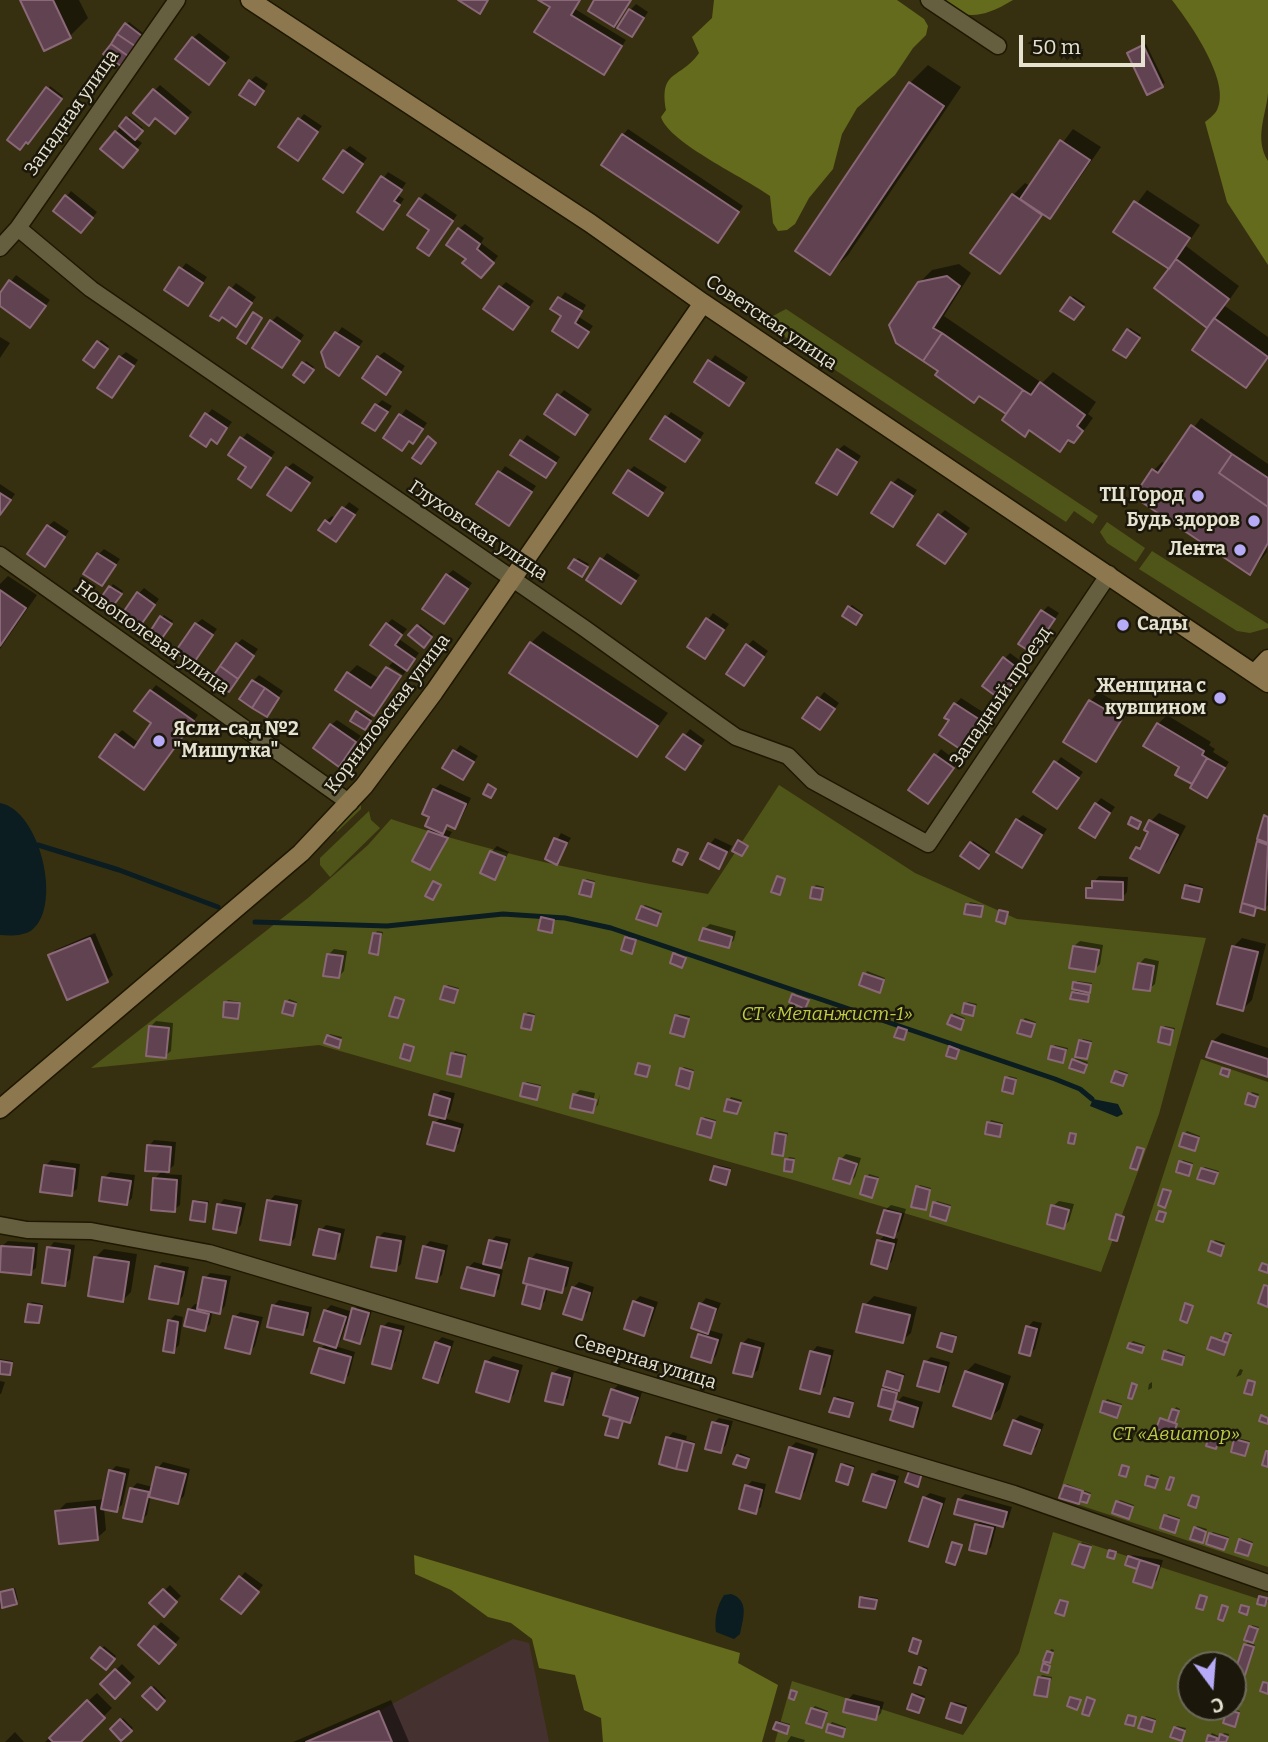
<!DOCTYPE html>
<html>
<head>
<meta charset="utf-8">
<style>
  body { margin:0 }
  #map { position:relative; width:1268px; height:1742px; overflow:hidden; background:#373010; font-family:Bitter,serif }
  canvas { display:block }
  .north { position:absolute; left:1177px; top:1651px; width:70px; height:70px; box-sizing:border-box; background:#1b180b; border:2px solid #6c695a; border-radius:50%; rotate:164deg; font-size:19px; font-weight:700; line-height:28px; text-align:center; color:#e6e2d0 }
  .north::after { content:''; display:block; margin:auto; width:24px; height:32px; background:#b7abf8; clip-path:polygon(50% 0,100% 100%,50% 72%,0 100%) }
  .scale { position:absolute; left:1019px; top:35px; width:126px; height:32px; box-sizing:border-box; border:4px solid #e6e2d0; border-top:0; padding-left:9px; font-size:21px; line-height:24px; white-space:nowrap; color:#e6e2d0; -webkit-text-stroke:5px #1b180b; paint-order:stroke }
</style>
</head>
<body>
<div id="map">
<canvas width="1268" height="1742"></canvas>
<div class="north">С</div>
<div class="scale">50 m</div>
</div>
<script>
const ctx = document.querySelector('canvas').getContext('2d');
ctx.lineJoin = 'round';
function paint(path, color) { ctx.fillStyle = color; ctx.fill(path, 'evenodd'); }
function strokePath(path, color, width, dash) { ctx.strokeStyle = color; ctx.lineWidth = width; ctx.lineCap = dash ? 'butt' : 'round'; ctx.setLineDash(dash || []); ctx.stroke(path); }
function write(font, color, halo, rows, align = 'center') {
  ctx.font = font + ' Bitter,serif'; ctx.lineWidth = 5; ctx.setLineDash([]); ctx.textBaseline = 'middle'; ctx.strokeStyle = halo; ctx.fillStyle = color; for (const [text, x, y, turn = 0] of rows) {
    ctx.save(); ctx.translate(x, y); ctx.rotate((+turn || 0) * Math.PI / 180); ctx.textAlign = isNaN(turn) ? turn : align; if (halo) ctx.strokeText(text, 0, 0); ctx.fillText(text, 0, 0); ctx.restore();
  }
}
const industrial = new Path2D(`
  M513 1639 529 1643 549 1742H306L379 1711Z`);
const green = new Path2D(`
  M786 309 1098 516 1093 524 1074 511 1066 522 773 329V316Z
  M1107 522 1145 548 1136 562 1107 543 1100 532Z
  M1152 551 1268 624V628L1250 633 1237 631 1139 569Z
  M779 785 915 873 1017 919 1206 938 1159 1114 1101 1272 797 1181 319 1045 91 1068 308 898 368 845 391 819C495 854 600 876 708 894Z
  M361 805V809L337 832 335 829Z
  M369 811 371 820 380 828 330 877 320 865V858Z
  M1201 1059 1268 1082V1567L1058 1498Z
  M1053 1532 1268 1602V1742H775L792 1681 963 1735 1019 1653ZM1191 1665H1233V1707H1191Z`);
const forest = new Path2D(`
  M714 0H897L924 19 928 26 926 35 913 48 895 75 857 108 842 134 833 169 809 198 795 224 787 230 778 231 773 223 770 196C746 178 669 143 661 117L666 110C659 69 680 80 699 53L692 37 712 18Z
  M930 0H1013C978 21 964 19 930 0Z
  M1172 0H1268C1268 30 1268 62 1268 93 1266 116 1254 138 1268 161V265L1227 202 1205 122C1209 119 1215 114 1217 110 1232 82 1189 22 1172 0Z
  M414 1555 740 1653 738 1663 778 1685 762 1742H603L601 1718 584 1710 575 1675 539 1668 532 1639 511 1623 488 1617 451 1590 415 1574Z`);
const water = new Path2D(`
  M0 803C40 810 63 906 32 930 24 936 10 936 0 935Z
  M1093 1099 1118 1104 1123 1114 1117 1117 1090 1106Z
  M731 1594C750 1600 743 1619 740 1634L734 1639 716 1632C714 1619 717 1606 724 1595Z`);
const shadow = new Path2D(`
  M22 0H79L88 18 70 36Z
  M542 0H581L575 9 626 40 604 73 552 7Z
  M636 4 648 12 632 35 630 10Z
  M129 22 143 33 123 61 127 24Z
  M199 33 230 57 214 77 193 38Z
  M1146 44 1165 83 1148 92 1132 51Z
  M928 65 961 87 848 255 830 273 910 83Z
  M256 76 268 84 260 97 250 81Z
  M160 85 192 112 180 126 154 91Z
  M50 86 63 96 30 140 48 89Z
  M304 114 322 126 298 159 299 120Z
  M129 116 143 128 135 138 142 143 128 160 116 132Z
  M628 129 743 206 718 241 623 135Z
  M1073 129 1101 147 1061 205 1049 217 1044 214 1000 272 972 252 1013 195 1025 183 1030 186Z
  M350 146 367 158 343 191 344 151Z
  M388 172 406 183 398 195 404 199 388 222 359 211Z
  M1147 190 1200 225 1186 246 1239 286 1225 306 1268 337V359L1245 386 1209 328 1156 288 1171 269 1116 232Z
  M71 191 97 212 87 225 66 197Z
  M425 193 457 215 429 254 432 230 420 199Z
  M465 224 484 238 481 243 498 256 487 271 468 258 459 229Z
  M186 263 207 277 193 298 166 289Z
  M959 264 971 273 944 316 1042 383 1053 372 1096 402 1088 414 1093 418 1085 429 1059 450 980 394 940 371 919 283 932 270Z
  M16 275 50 300 35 320 0 304V296Z
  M506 282 534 301 518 322 501 287Z
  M236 283 256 297 236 324 222 315 231 289Z
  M565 292 586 305 579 317 593 326 578 346 564 316 553 309Z
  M1073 296 1085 304 1076 316 1071 298Z
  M277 316 304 335 287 360 272 321Z
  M342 327 363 341 339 374 323 353Z
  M1130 328 1141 335 1128 354V331Z
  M0 337 10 343 0 358Z
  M101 340 109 346 96 363 85 359Z
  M126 352 138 360 117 390 120 357Z
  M384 352 405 366 391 387 378 357Z
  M715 355 748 377 729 404 696 382Z
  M306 361 314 367 306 378 295 374Z
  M564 390 592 409 575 432 559 396Z
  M382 400 392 406 380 424 377 405Z
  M212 409 232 422 217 442 212 438 206 445 207 415Z
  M406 409 427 423 418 436 402 449 385 438Z
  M671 412 704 433 685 460 666 418Z
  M1201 418 1268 464 1267 552 1250 573 1149 491 1154 470 1162 462 1166 464Z
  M247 433 275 452 251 485 242 439Z
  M527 435 560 457 551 470 513 454Z
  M844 445 861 456 836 493 838 450Z
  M293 463 314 477 296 503 287 468Z
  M505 466 536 486 509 524 479 504Z
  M634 466 667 487 648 513 629 471Z
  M898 478 917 490 898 519 893 483Z
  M0 484 15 494 0 515Z
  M349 502 359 509 336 540 326 521 332 516 336 518Z
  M945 510 970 528 945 562 939 516Z
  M54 521 69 531 50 559 48 526Z
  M104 549 120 559 107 578 99 554Z
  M607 553 640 575 621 601 588 580Z
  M578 558 589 564 584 572 571 568Z
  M453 570 472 583 449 616 447 575Z
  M8 576 37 595 0 649V584Z
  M113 584 123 591 112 606 101 601Z
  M144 588 159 599 138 627V594Z
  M852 605 863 613 858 620 850 607Z
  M1048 606 1059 613 1037 645 1043 611Z
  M713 613 729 624 710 651 689 646Z
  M164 615 173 621 162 637V617Z
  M202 619 217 629 193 662 196 624Z
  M392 619 407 629 399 639 419 653 403 675 389 666 395 660 387 624Z
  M420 624 433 634 424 645 410 635Z
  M543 631 668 713 637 755 531 643Z
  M242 639 258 649 234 684 237 644Z
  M753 640 768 651 744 684 747 646Z
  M1010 653 1026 665 1006 692 1004 659Z
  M357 665 380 679 387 669 401 678 374 714 349 673Z
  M259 675 283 691 266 715 253 681Z
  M156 685 198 715 150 782 116 736 122 730 139 743 153 723 151 691Z
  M824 692 839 703 820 728 805 717Z
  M1099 692 1129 710 1096 760 1090 701Z
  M961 698 989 716 969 743 951 720 955 704Z
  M360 710 372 718 367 726 358 713Z
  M1167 715 1211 742 1209 745 1215 749 1213 752 1229 762 1207 795 1178 774 1182 767 1158 724Z
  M337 720 361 736 339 764 331 725Z
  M690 729 705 740 690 762 669 757Z
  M460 745 478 756 463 778 444 767Z
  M941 749 958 762 933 797 910 790Z
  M1061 757 1083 772 1057 807 1035 791Z
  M440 784 471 798 460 821 455 827 449 824 444 829 452 832 430 868 429 832 433 828 434 790Z
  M1101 798 1115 807 1094 836 1096 804Z
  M1159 813 1186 826 1167 862 1159 871 1137 849 1146 840 1151 821Z
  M1267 814 1268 905 1265 908 1257 906 1253 914 1258 842Z
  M1023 815 1047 829 1022 866 1017 820Z
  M561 833 571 838 556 862 547 858Z
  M715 838 732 846 719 867 710 844Z
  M973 841 990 852 981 865 971 843Z
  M497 846 509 852 495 878 491 852Z
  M1099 876 1128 877 1127 892 1122 898 1088 889Z
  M587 879 595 881 590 895 584 881Z
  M1189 883 1203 887 1198 900 1184 897Z
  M816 885 824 887 821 898 813 888Z
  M970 902 984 905 980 915 968 904Z
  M645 905 662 911 656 924 642 907Z
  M545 916 556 918 551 931 542 918Z
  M710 924 736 931 734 940 728 946 704 929Z
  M377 931 383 932 377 953 375 934Z
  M95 933 113 975 107 980 68 997 50 956 55 950Z
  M629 935 638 938 631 952 627 938Z
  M1242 938 1266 944 1252 1000 1243 1009 1233 947Z
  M1080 941 1103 945 1100 964 1094 970 1074 946Z
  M334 949 347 951 344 971 338 977 329 954Z
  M677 952 687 955 682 966 675 954Z
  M1145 958 1159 961 1155 984 1149 989 1139 964Z
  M867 971 885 978 879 991 861 984Z
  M1077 981 1092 983 1087 1001 1073 993 1077 989Z
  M448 985 459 988 453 1001 446 987Z
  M796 993 810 998 805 1007 793 995Z
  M289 999 297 1002 292 1014 287 1002Z
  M228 1000 241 1002 237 1017 226 1002Z
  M968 1002 977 1004 972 1014 966 1004Z
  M528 1012 535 1014 531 1028 525 1015Z
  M954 1013 965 1018 962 1025 952 1016Z
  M679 1014 690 1016 683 1035 677 1016Z
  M1025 1018 1036 1022 1030 1035 1023 1021Z
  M156 1021 173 1023 171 1051 165 1056 150 1027Z
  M1165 1026 1175 1028 1169 1043 1163 1028Z
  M1222 1033 1268 1048V1075L1213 1041Z
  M330 1034 342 1037 338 1046 328 1036Z
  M1083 1039 1092 1041 1087 1057 1081 1041Z
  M1055 1045 1068 1048 1063 1061 1053 1047Z
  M455 1051 467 1054 460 1075 453 1054Z
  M1076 1058 1088 1062 1084 1071 1073 1060Z
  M684 1067 694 1070 688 1087 682 1069Z
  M1119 1070 1128 1073 1122 1084 1117 1072Z
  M1009 1076 1017 1078 1012 1092 1007 1078Z
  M527 1082 541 1085 536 1098 525 1084Z
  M441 1090 455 1093 450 1112 444 1118 464 1124 459 1143 453 1149 435 1123 441 1117 436 1095Z
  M580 1090 595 1093 592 1107H596L600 1094 598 1105 592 1111 574 1095Z
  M1252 1092 1259 1094 1254 1105 1250 1094Z
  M731 1097 742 1100 736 1112 729 1100Z
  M705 1117 716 1120 710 1136 703 1119Z
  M991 1120 1003 1123 999 1135 989 1123Z
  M779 1131 788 1133 782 1154 777 1134Z
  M1187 1131 1200 1136 1195 1149 1184 1134Z
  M154 1140 176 1142 174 1165 165 1174 182 1175 180 1205 174 1210 154 1179 163 1170 149 1146Z
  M846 1154 861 1158 855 1177 850 1182 841 1159Z
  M789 1157 795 1158 792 1170 787 1160Z
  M51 1160 80 1164 77 1189 71 1194 45 1166Z
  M1183 1160 1193 1163 1188 1174 1181 1162Z
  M718 1165 731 1168 725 1183 716 1167Z
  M1205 1167 1219 1171 1213 1182 1202 1169Z
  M110 1172 135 1175 132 1198 127 1203 104 1178Z
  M869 1174 879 1177 872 1196 867 1177Z
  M920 1185 931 1188 925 1208 917 1187Z
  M275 1195 302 1200 295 1238 289 1244 269 1201Z
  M224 1199 246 1203 241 1225 236 1231 219 1205Z
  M197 1200 209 1201 204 1220 195 1202Z
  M937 1201 951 1205 946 1219 935 1203Z
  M1059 1201 1074 1204 1069 1221 1064 1227 1053 1206Z
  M891 1205 906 1209 899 1231 893 1237 898 1239 892 1261 887 1267 879 1241 886 1234 885 1210Z
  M326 1225 345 1229 340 1252 334 1257 321 1230Z
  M384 1232 406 1236 401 1264 395 1269 378 1238Z
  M496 1236 511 1239 506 1260 498 1269 503 1270 499 1289 493 1294 468 1268 474 1262 485 1265 491 1241Z
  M1215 1240 1225 1243 1220 1254 1213 1242Z
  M8 1241 38 1243 36 1268 30 1273 2 1246Z
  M430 1241 448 1245 442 1275 436 1280 424 1247Z
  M54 1242 75 1245 70 1279 65 1284 49 1248Z
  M104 1249 137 1254 131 1292 123 1300 96 1257Z
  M536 1253 573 1262 567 1286 561 1291 548 1288 545 1301 539 1307 524 1303 531 1259Z
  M162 1262 189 1267 183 1296 177 1302 157 1267Z
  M210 1273 231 1276 225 1306 220 1312 213 1310 210 1324 205 1329 189 1310 195 1304 200 1305 205 1278Z
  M579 1282 594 1287 587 1312 581 1318 573 1288Z
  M640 1296 658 1302 649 1328 644 1334 634 1302Z
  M874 1296 917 1307 911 1333 902 1341 865 1305Z
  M706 1298 721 1303 709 1330 723 1334 716 1356 711 1361 700 1335 704 1331 701 1304Z
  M279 1300 312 1307 308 1328 302 1333 273 1306Z
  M32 1302 43 1304 39 1322 29 1304Z
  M359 1304 373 1307 365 1336 360 1342 346 1324 341 1340 335 1346 355 1352 349 1375 343 1381 321 1349 326 1343 325 1311 331 1305 353 1312Z
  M240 1312 263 1317 255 1346 250 1352 235 1317Z
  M175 1315 183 1317 179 1345 173 1351 169 1321Z
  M1033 1321 1042 1323 1035 1349 1030 1354 1028 1327Z
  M388 1322 405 1326 396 1361 391 1367 383 1327Z
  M944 1332 957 1335 951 1350 942 1334Z
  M1229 1332 1232 1333 1224 1353 1213 1338 1225 1339Z
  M442 1337 454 1341 443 1376 438 1381 436 1343Z
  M748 1338 765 1343 758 1370 752 1375 742 1344Z
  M1133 1341 1145 1345 1144 1349 1142 1351 1131 1343Z
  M817 1346 834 1350 825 1387 819 1392 812 1352Z
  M1168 1349 1185 1355 1183 1361 1181 1363 1166 1352Z
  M493 1356 523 1365 514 1394 509 1400 487 1362Z
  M931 1357 950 1362 944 1384 938 1390 926 1362Z
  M0 1359 13 1361 10 1373 0 1372Z
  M975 1363 1011 1376 1000 1409 991 1417 966 1372Z
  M559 1368 574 1372 568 1398 562 1404 553 1374Z
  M1240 1369 1243 1370 1241 1375 1236 1377Z
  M891 1370 905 1374 897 1391 895 1404 903 1396 923 1402 918 1419 912 1425 897 1403 892 1408 884 1390 889 1386Z
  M0 1381 5 1382 1 1394H0Z
  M1152 1382V1388L1148 1390 1149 1384Z
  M618 1385 642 1392 635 1415 630 1421 624 1419 618 1436 612 1418 613 1390Z
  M837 1396 854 1401 848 1415 835 1399Z
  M1107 1399 1122 1404 1116 1416 1105 1402Z
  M1176 1407 1180 1409 1173 1433 1161 1419 1170 1420Z
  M1020 1415 1044 1424 1036 1447 1030 1452 1014 1421Z
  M719 1418 733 1421 726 1445 721 1451 714 1423Z
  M673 1432 687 1436 686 1440 695 1442 686 1469 668 1438Z
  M1133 1432 1136 1433 1132 1440 1129 1439Z
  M1238 1438 1250 1441 1244 1454 1236 1440Z
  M796 1442 818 1449 805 1491 800 1497 790 1448Z
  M740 1453 750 1457 745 1466 738 1456Z
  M163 1462 190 1469 184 1496 178 1502 151 1495 147 1515 141 1520 131 1489 137 1483 153 1487 158 1468Z
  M845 1463 855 1466 848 1483 843 1465Z
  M116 1466 130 1469 122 1505 116 1510 104 1508 106 1530 97 1538 57 1512 66 1503 105 1499 111 1471Z
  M879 1470 899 1476 891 1500 886 1506 873 1475Z
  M1151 1474 1159 1477 1155 1486 1149 1477Z
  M752 1481 766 1484 761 1507 755 1512 747 1486Z
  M1067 1484 1091 1493 1089 1499 1078 1502 1065 1486Z
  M930 1493 946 1498 933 1539 928 1545 924 1498Z
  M965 1494 1012 1507 1008 1520 1003 1525 997 1524 991 1547 986 1552 971 1548 977 1524 982 1520 959 1500Z
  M1120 1500 1134 1505 1129 1517 1117 1502Z
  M1168 1514 1180 1518 1174 1531 1166 1516Z
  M1197 1526 1207 1529 1202 1541 1195 1528Z
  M1213 1532 1229 1537 1224 1548 1211 1534Z
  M1242 1538 1253 1542 1248 1554 1240 1540Z
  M1082 1542 1092 1545 1084 1566 1080 1545Z
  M1132 1555 1163 1560 1157 1580 1151 1586 1139 1568 1127 1564Z
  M245 1572 263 1585 247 1606 240 1578Z
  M170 1585 181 1596 164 1614 152 1603Z
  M15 1588 18 1600 0 1607V1593Z
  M864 1596 878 1598 877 1605 874 1608 862 1598Z
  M161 1622 180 1638 165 1656 140 1645Z
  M1252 1625 1259 1627 1251 1643 1255 1645 1244 1673 1245 1645 1250 1640Z
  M104 1646 116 1656 106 1668 93 1658Z
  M1051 1649 1054 1650 1047 1671 1045 1664Z
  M1231 1657 1232 1664 1227 1665 1229 1660Z
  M122 1664 135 1677 115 1696 102 1684Z
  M923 1666 928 1668 921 1683 920 1668Z
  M1042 1675 1052 1677 1047 1695 1039 1678Z
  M1239 1685 1247 1687 1242 1698 1237 1687Z
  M154 1686 166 1698 157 1708 145 1696Z
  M97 1693 112 1708 78 1742H45Z
  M915 1693 925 1696 919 1711 913 1695Z
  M853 1694 884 1702 881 1713 876 1718 848 1700Z
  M391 1700 409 1742H293Z
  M955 1702 967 1705 961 1721 953 1704Z
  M815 1706 828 1711 821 1726 812 1709Z
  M1231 1708 1240 1711 1235 1725 1229 1711Z
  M1146 1716 1156 1719 1151 1730 1144 1718Z
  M123 1718 133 1728 122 1739 112 1729Z
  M779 1721 790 1724 786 1732 777 1723Z
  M832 1722 846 1727 842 1735 830 1725Z
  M1177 1726 1186 1728 1181 1739 1175 1728Z
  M15 1732 24 1742H5Z
  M1212 1733 1221 1737 1224 1733 1229 1734 1227 1742H1207Z
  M791 1736 805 1740 804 1742H787Z`);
const stream = new Path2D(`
  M38 845 119 870 218 907
  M255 922 387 926 503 914 565 918 611 928 1055 1079 1080 1089 1092 1099`);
const building = new Path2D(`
  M20 0H53L71 38 44 51Z
  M458 0H488L480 14Z
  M538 0H580L571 15 622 46 604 75 534 32 550 7Z
  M594 0H631L614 27 588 11Z
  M629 9 644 18 632 37 617 28Z
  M125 23 142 36 135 46 117 34Z
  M117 34 135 46 128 56 111 44Z
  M192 37 225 63 209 85 175 59Z
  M111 44 128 56 121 66 103 54Z
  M1143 45 1163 87 1147 95 1127 53Z
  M249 80 264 91 255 105 239 95Z
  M909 82 944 106 830 275 795 251Z
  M46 87 62 99 28 144 26 142 20 150 7 140Z
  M153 89 188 118 175 134 155 118 149 126 133 113Z
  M126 117 143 131 135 140 119 126Z
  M298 118 318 132 298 161 278 147Z
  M115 131 138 150 123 168 100 149Z
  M622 134 739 212 718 243 601 165Z
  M1060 140 1090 160 1050 219 1020 199Z
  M343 150 363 164 343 193 323 179Z
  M381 176 402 190 394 201 400 205 383 230 357 212Z
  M1012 194 1042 215 1000 274 970 253Z
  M65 195 93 218 81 233 53 211Z
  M419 198 453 221 429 256 417 248 429 230 407 215Z
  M1134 201 1190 238 1169 269 1113 232Z
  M458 228 480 244 477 249 494 263 481 278 462 263 466 259 446 245Z
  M1176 259 1229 299 1207 328 1154 288Z
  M179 267 203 283 188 306 164 290Z
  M947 276 960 286 933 328 942 333 923 361 896 343 889 325 918 282Z
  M9 280 46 306 30 328 0 306V293Z
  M499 286 529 307 513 330 483 309Z
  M229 287 252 303 236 327 222 317 219 321 210 316Z
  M558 297 582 311 575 323 589 332 578 348 552 331 561 316 550 309Z
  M1070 297 1084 307 1074 320 1060 311Z
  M253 312 262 318 246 344 237 338Z
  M1214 318 1268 357 1246 388 1192 350Z
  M270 320 300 341 282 368 252 348Z
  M1127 329 1140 338 1126 358 1113 350Z
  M335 332 359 347 339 376 326 367 321 352Z
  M942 333 1023 390 1006 414 979 396 974 403 935 375 938 371 923 361Z
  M97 341 108 349 94 368 83 360Z
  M119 356 134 366 112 398 97 388Z
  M377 356 401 372 386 395 362 378Z
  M708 360 744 383 729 406 694 382Z
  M302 362 314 370 304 383 293 375Z
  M1040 382 1085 415 1077 426 1083 431 1074 443 1068 440 1060 452 1029 430 1025 437 1002 420 1023 390 1031 395Z
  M557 394 588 415 575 435 544 414Z
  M375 404 388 412 375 431 362 423Z
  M205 413 227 428 217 444 211 439 206 447 190 436Z
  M399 414 423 429 413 444 409 441 402 451 383 438Z
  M665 416 700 440 685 462 650 439Z
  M1191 425 1232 454 1219 473 1268 507V543L1250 575 1140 501 1147 492 1140 487 1152 469 1158 473Z
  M428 436 436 443 421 464 412 458Z
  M240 437 271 458 251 488 238 479 246 467 228 455Z
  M520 440 556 463 546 478 510 455Z
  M837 449 857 462 837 495 816 483Z
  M1232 454 1268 478V507L1219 473Z
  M286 467 310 483 291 511 267 495Z
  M628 470 663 493 648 516 613 493Z
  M498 471 532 492 509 526 476 504Z
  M891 482 913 496 893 527 871 513Z
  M0 493 11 500 0 515Z
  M342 507 355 515 336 542 318 530 325 520 330 524Z
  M938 514 966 534 945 564 917 545Z
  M47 525 65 537 45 567 27 554Z
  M97 553 116 565 102 586 83 574Z
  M600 558 636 581 621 604 586 580Z
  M574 559 588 567 582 577 568 568Z
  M446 574 468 589 444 624 422 609Z
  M109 586 122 594 110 610 98 602Z
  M0 590 26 608 0 646Z
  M137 592 155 605 138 629 120 617Z
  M848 606 862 615 856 625 842 616Z
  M1041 610 1055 619 1032 653 1018 644Z
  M160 616 172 624 160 641 149 633Z
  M706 618 724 630 705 659 687 647Z
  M195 623 213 635 193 664 175 652Z
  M386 623 402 635 395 645 415 659 407 671 370 645Z
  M417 625 432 637 424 648 408 635Z
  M530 642 658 726 637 757 509 673Z
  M236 643 254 656 238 679 220 666Z
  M746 644 764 657 744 686 726 674Z
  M1003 657 1021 671 1001 700 982 686Z
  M220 666 238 679 229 692 211 679Z
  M386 667 401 676 374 716 335 690 347 672 371 688Z
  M252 680 265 688 252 708 239 699Z
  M265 688 279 698 267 717 252 708Z
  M150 690 194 721 144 790 99 757 115 734 134 748 151 723 134 711Z
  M817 697 835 709 820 730 802 718Z
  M1089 700 1122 719 1096 762 1063 742Z
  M954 703 985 723 963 751 939 735 949 720 944 718Z
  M356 711 371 721 365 730 350 721Z
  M1157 723 1204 751 1202 755 1207 758 1192 784 1175 775 1179 767 1143 746Z
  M330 724 356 742 339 767 313 748Z
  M683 734 701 746 685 770 666 757Z
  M453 750 474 762 463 780 442 768Z
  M934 754 954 768 928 804 908 790Z
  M1207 758 1225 768 1207 798 1190 788Z
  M1054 761 1079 778 1057 809 1033 792Z
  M488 784 496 789 491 798 483 794Z
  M433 789 466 804 455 829 447 825 443 834 425 826 429 817 422 814Z
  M1095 803 1110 813 1095 838 1079 828Z
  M1264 815 1268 817V843L1257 839Z
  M1131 817 1141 822 1138 829 1128 824Z
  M1016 819 1042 835 1022 868 996 852Z
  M1149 820 1178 835 1159 873 1130 858 1136 847 1140 849 1148 832 1144 830Z
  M428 831 448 838 430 870 412 861Z
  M554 838 567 843 557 865 545 859Z
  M738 840 748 846 742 856 732 851Z
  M1257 841 1268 845 1265 910 1242 903Z
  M970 842 989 855 979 869 960 856Z
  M708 843 727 852 719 869 700 859Z
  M678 849 688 853 682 865 673 861Z
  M490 851 505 857 495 880 480 873Z
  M777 876 785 879 780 895 771 892Z
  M583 880 594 883 591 897 579 894Z
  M433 881 441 885 433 900 425 896Z
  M1092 881 1123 882V900L1086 898V888H1092Z
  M1185 885 1202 889 1199 902 1182 898Z
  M812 887 823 889 821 900 810 898Z
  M1242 903 1256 907 1254 916 1240 912Z
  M966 904 983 906 981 917 964 914Z
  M641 906 661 914 657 926 636 919Z
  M999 910 1008 912 1005 924 996 921Z
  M541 917 554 920 552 933 538 930Z
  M703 928 732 937 729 948 699 940Z
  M373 933 381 934 378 955 369 953Z
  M625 937 636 940 632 954 621 950Z
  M90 938 108 982 67 1000 48 955Z
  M1073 946 1099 950 1095 972 1069 968Z
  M1232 946 1258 952 1243 1011 1217 1004Z
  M673 953 686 958 682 968 670 963Z
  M327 954 343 956 339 978 323 976Z
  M1138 963 1154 966 1150 991 1133 989Z
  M863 973 884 980 880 993 859 985Z
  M1073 982 1091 985 1090 993 1072 989Z
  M444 986 458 990 454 1003 440 999Z
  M1072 992 1089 995 1088 1002 1070 999Z
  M792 994 809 1000 805 1009 789 1002Z
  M395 997 404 1000 398 1018 389 1016Z
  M285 1001 296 1004 293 1016 282 1013Z
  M224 1002 240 1003 238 1019 223 1017Z
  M964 1003 975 1006 973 1016 962 1013Z
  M524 1014 534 1016 531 1030 521 1028Z
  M675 1015 689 1019 684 1037 670 1033Z
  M951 1015 964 1020 961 1030 947 1024Z
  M1021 1020 1035 1024 1031 1037 1017 1033Z
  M149 1026 169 1028 166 1058 146 1056Z
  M898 1027 907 1030 904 1040 894 1037Z
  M1161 1027 1173 1030 1170 1045 1158 1042Z
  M327 1035 341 1040 339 1048 324 1043Z
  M1079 1040 1091 1043 1087 1059 1075 1057Z
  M1212 1041 1268 1059V1077L1206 1057Z
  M404 1044 414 1047 410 1061 400 1058Z
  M949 1046 959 1050 956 1059 946 1056Z
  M1051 1046 1066 1050 1063 1063 1048 1059Z
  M451 1053 465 1056 461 1077 447 1074Z
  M1072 1059 1087 1065 1084 1073 1069 1068Z
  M638 1063 650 1066 647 1077 635 1074Z
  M680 1068 693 1072 689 1089 676 1085Z
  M1222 1068 1230 1070 1228 1077 1220 1074Z
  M1115 1071 1127 1075 1123 1086 1111 1082Z
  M1005 1077 1016 1080 1013 1094 1002 1091Z
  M523 1083 540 1087 537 1100 520 1096Z
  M1248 1093 1258 1097 1255 1107 1245 1104Z
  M434 1094 450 1099 445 1119 429 1115Z
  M573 1094 596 1100 593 1113 570 1108Z
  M727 1099 741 1103 737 1114 724 1111Z
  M701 1118 715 1122 711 1138 697 1134Z
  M433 1122 460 1129 454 1151 427 1144Z
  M987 1122 1002 1125 1000 1137 985 1134Z
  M775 1133 786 1135 783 1156 772 1154Z
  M1070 1133 1076 1134 1074 1144 1068 1143Z
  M1183 1133 1199 1138 1195 1151 1179 1146Z
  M147 1145 171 1147 169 1172 145 1171Z
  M1137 1147 1144 1149 1137 1170 1130 1168Z
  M839 1158 857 1164 850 1184 833 1179Z
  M785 1159 794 1160 792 1172 784 1171Z
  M1179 1161 1192 1165 1189 1176 1176 1172Z
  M44 1165 75 1169 72 1196 40 1192Z
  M714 1166 730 1170 726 1185 710 1180Z
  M1201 1168 1218 1173 1214 1184 1197 1179Z
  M865 1176 878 1179 872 1198 860 1194Z
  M102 1177 131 1181 127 1205 99 1201Z
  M153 1178 177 1180 175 1212 151 1210Z
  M916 1186 930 1190 926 1210 911 1207Z
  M1163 1189 1171 1191 1165 1208 1158 1205Z
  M267 1200 297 1205 290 1245 260 1240Z
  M193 1201 207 1203 205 1222 190 1220Z
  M933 1202 950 1207 946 1221 930 1216Z
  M217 1204 241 1208 236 1233 213 1229Z
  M1051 1205 1069 1210 1064 1229 1047 1224Z
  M884 1210 901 1214 894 1238 877 1233Z
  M1159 1211 1166 1213 1163 1222 1156 1220Z
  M1116 1214 1124 1217 1117 1241 1109 1239Z
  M319 1229 340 1234 335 1259 313 1255Z
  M377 1237 401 1241 396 1271 371 1267Z
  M489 1240 507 1244 501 1268 483 1264Z
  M877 1240 894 1244 887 1269 871 1264Z
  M1211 1241 1224 1246 1221 1256 1208 1251Z
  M1 1246 34 1248 31 1275 0 1272Z
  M423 1246 444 1251 437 1282 416 1278Z
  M47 1247 70 1250 65 1286 42 1283Z
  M94 1257 129 1262 123 1302 88 1296Z
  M529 1258 568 1268 562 1293 523 1283Z
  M1262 1263 1268 1265V1273L1259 1270Z
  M155 1266 184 1272 178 1304 149 1299Z
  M467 1267 499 1275 494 1296 461 1288Z
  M203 1277 226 1281 220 1314 197 1309Z
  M527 1284 545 1289 540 1309 522 1304Z
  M1264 1285 1268 1286V1307L1258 1303Z
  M572 1287 590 1293 582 1320 563 1314Z
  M633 1301 653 1308 644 1336 624 1329Z
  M699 1303 716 1309 708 1334 691 1328Z
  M1185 1303 1193 1306 1187 1323 1180 1320Z
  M28 1304 42 1306 39 1323 25 1322Z
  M863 1304 910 1315 903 1343 856 1332Z
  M272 1305 308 1313 303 1335 267 1327Z
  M352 1308 369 1313 360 1344 344 1339Z
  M188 1309 209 1314 205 1331 184 1326Z
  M324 1310 346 1317 336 1348 314 1341Z
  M233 1316 258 1322 250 1354 225 1348Z
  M168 1320 178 1322 174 1353 163 1351Z
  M381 1326 401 1331 391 1369 372 1364Z
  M1026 1326 1037 1329 1030 1356 1019 1353Z
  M941 1333 956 1337 952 1352 937 1347Z
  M1225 1333 1231 1335 1228 1343 1222 1341Z
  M698 1334 718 1340 711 1363 691 1357Z
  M1211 1337 1228 1343 1224 1355 1207 1349Z
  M435 1342 450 1347 438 1383 423 1378Z
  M741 1343 760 1348 752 1377 733 1373Z
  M1129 1343 1144 1347 1142 1353 1127 1348Z
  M319 1348 351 1357 344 1383 311 1373Z
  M810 1351 830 1356 820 1394 800 1389Z
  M1164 1351 1184 1357 1182 1365 1162 1359Z
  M0 1361 12 1363 10 1375 0 1374Z
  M485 1361 518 1371 509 1402 476 1392Z
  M924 1361 946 1367 939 1392 917 1386Z
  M887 1371 903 1376 899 1391 883 1386Z
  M965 1371 1003 1384 991 1419 953 1406Z
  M552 1373 570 1378 563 1405 545 1401Z
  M1248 1380 1255 1382 1252 1395 1244 1393Z
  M1132 1383 1137 1385 1132 1399 1128 1398Z
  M611 1389 638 1398 630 1423 603 1415Z
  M882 1389 897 1393 893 1410 878 1406Z
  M834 1398 853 1403 849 1417 829 1412Z
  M896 1401 918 1408 913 1427 890 1420Z
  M1103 1401 1121 1406 1117 1418 1100 1412Z
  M1172 1409 1179 1411 1175 1423 1168 1421Z
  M1261 1415 1268 1418V1424L1259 1421Z
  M610 1418 623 1421 618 1438 605 1435Z
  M1160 1418 1177 1424 1173 1435 1156 1429Z
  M1013 1420 1040 1430 1031 1454 1004 1445Z
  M712 1422 728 1426 721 1453 705 1449Z
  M1183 1429 1192 1431 1190 1439 1181 1436Z
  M1211 1430 1221 1433 1216 1449 1206 1446Z
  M666 1437 683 1441 676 1469 659 1464Z
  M1234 1439 1249 1443 1245 1456 1231 1452Z
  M683 1441 694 1444 687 1471 676 1469Z
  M789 1447 813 1454 800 1499 776 1492Z
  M1266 1451H1268V1467L1262 1465Z
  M737 1455 749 1459 746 1468 733 1464Z
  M841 1464 853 1468 848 1485 836 1481Z
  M1122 1465 1129 1467 1126 1477 1119 1475Z
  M156 1467 186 1474 178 1504 149 1497Z
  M910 1469 922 1473 918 1487 905 1482Z
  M109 1470 125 1474 117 1512 101 1509Z
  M872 1474 895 1481 886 1508 863 1501Z
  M1147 1476 1158 1479 1155 1488 1145 1485Z
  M1170 1477 1174 1478 1170 1490 1166 1489Z
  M745 1485 762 1490 756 1514 739 1509Z
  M1064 1485 1083 1491 1079 1504 1059 1498Z
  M130 1488 149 1492 142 1522 123 1518Z
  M1082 1492 1090 1495 1087 1503 1080 1501Z
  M1192 1495 1199 1497 1196 1508 1188 1505Z
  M923 1497 942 1504 928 1547 909 1541Z
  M958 1499 1007 1512 1003 1527 954 1514Z
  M1116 1501 1133 1507 1129 1519 1112 1513Z
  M95 1507 98 1540 59 1544 55 1511Z
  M1164 1515 1179 1520 1175 1533 1160 1528Z
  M975 1524 993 1528 986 1554 969 1550Z
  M1194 1527 1206 1532 1203 1543 1190 1539Z
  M1209 1533 1228 1539 1224 1550 1206 1544Z
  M1239 1539 1252 1544 1248 1556 1235 1552Z
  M952 1542 962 1545 955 1565 946 1562Z
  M1079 1544 1091 1547 1084 1568 1072 1564Z
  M1109 1550 1116 1552 1114 1559 1107 1557Z
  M1128 1556 1140 1560 1137 1569 1125 1565Z
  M1140 1560 1159 1566 1152 1588 1133 1582Z
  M239 1576 259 1592 241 1614 221 1599Z
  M13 1589 17 1604 2 1608 0 1592Z
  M163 1589 177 1602 164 1617 149 1603Z
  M1200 1595 1207 1597 1203 1610 1196 1608Z
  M1259 1596 1267 1598 1265 1606 1257 1604Z
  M860 1597 877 1600 875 1609 859 1607Z
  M1060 1600 1068 1602 1064 1616 1055 1613Z
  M1222 1605 1228 1607 1223 1621 1218 1619Z
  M1241 1605 1249 1607 1247 1615 1239 1612Z
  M154 1626 176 1645 159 1664 138 1645Z
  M1249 1626 1258 1629 1253 1643 1244 1640Z
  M913 1638 921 1641 917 1654 909 1651Z
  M1244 1644 1254 1647 1245 1675 1235 1671Z
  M100 1647 115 1659 106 1670 91 1658Z
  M1047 1651 1053 1653 1050 1663 1043 1661Z
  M1043 1663 1050 1666 1048 1673 1041 1671Z
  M919 1667 926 1670 921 1685 914 1683Z
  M115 1669 130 1683 115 1699 100 1684Z
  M1038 1677 1050 1679 1047 1697 1034 1695Z
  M1263 1682 1268 1683V1694L1260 1691Z
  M1235 1686 1246 1690 1243 1700 1233 1697Z
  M151 1687 165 1701 157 1710 142 1696Z
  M791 1690 797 1692 794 1700 789 1698Z
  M912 1694 924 1699 919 1713 907 1709Z
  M1070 1697 1081 1700 1077 1710 1067 1706Z
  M1087 1697 1095 1700 1089 1716 1082 1714Z
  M846 1699 879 1707 876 1720 843 1712Z
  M87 1700 105 1718 81 1742H53L49 1738Z
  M951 1703 966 1708 961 1723 946 1718Z
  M811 1708 827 1713 822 1728 806 1723Z
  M1227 1710 1239 1713 1235 1727 1223 1723Z
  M379 1711 392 1742H306Z
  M1128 1715 1136 1717 1134 1726 1125 1724Z
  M1142 1717 1155 1721 1152 1732 1138 1728Z
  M120 1719 132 1731 121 1741 110 1729Z
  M776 1722 789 1726 787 1734 773 1729Z
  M828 1724 845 1729 843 1737 826 1732Z
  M1174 1727 1185 1731 1182 1741 1170 1737Z
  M1220 1734 1228 1737 1226 1742H1218Z
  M1208 1735 1217 1738 1216 1742H1206Z`);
const street = new Path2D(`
  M929 0 998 46
  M18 228 91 289 584 628 719 725 736 737 788 756 813 781 928 844 1109 574
  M0 248 18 228 177 0
  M0 555 350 803
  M0 1225 27 1230 91 1231 209 1253 1014 1494 1268 1583`);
const secondary = new Path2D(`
  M250 0 590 223 703 303 1268 683
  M1255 673 1268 659
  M0 1109 301 853 364 786 434 692 703 303`);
const markers = [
  [1198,496,7,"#b7abf8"],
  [1254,521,7,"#b7abf8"],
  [1240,550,7,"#b7abf8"],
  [1123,625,7,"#b7abf8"],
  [1220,698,7,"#b7abf8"],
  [159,741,7,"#b7abf8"]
];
const streetNames = [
  ["Западная улица",72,113,-55],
  ["Советская улица",771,323,34],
  ["Глуховская улица",478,531,34],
  ["Новополевая улица",152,638,35],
  ["Западный проезд",1001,697,-56],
  ["Корниловская улица",388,714,-53],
  ["Северная улица",645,1362,17]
];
const poiNames = [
  ["ТЦ Город",1184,496],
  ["Будь здоров",1240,521],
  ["Лента",1226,550],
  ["Сады",1137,625,"left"],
  ["Женщина с",1206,687],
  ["кувшином",1206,709],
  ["Ясли-сад №2",173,730,"left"],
  ["\"Мишутка\"",173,752,"left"]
];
const parkNames = [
  ["СТ «Меланжист-1»",827,1015],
  ["СТ «Авиатор»",1176,1435]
];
paint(industrial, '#463131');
paint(green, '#4f5518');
paint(forest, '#646b1c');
paint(water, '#0b1d21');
paint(shadow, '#0007');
strokePath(stream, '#0b1d21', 5);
paint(building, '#614251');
strokePath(building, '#8a6878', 2);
strokePath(street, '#1e1800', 19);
strokePath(secondary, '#1e1800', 21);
strokePath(street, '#665f3f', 16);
strokePath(secondary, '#8c774e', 18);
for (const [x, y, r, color] of markers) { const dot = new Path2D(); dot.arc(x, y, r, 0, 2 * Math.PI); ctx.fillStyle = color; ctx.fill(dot); strokePath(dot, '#1b180b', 2.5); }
write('19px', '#e6e2d0', '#1b180b', streetNames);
write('bold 19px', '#e6e2d0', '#1b180b', poiNames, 'right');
write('italic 19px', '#becb43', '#1b180b', parkNames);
</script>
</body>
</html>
